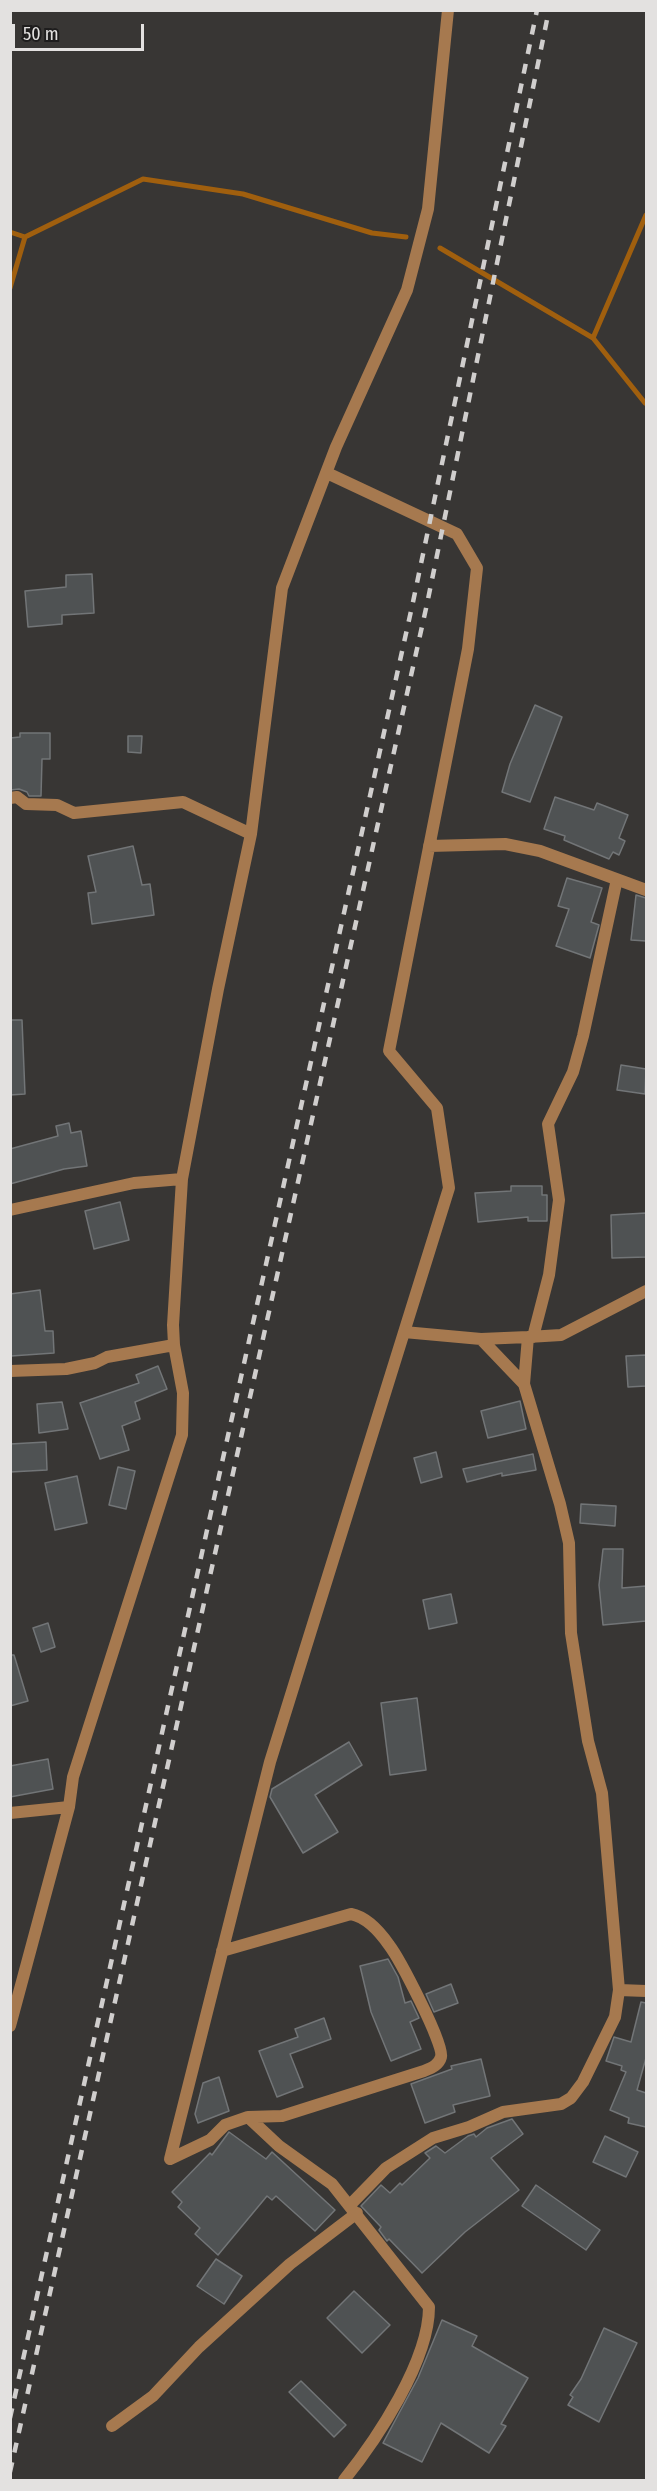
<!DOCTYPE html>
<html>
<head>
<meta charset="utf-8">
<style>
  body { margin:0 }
  #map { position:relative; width:657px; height:2491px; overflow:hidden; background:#383634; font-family:"Fira Sans Condensed",sans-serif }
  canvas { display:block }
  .frame { position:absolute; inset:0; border:12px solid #e3e1e0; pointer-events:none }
  .scale { position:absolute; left:12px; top:24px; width:132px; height:27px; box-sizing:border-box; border:3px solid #e3e1e0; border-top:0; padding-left:8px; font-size:18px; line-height:21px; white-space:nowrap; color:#e3e1e0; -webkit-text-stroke:4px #1e1d1d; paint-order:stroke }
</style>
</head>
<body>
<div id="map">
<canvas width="657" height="2491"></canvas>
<div class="frame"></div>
<div class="scale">50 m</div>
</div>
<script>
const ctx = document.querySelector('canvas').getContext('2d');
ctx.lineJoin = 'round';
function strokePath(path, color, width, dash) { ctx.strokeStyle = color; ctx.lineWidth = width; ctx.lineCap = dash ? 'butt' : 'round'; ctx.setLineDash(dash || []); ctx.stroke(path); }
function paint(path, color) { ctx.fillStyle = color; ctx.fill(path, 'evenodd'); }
const stream = new Path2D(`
  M10 232 25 237 143 179 243 194 372 233 406 237
  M440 248 593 338 645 403 646 402
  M10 288 25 237
  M593 338 646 215`);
const building = new Path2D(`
  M92 574 94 613 62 615V624L28 627 25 591 66 587V575Z
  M535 705 562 717 530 802 502 792 510 764Z
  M20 733H50V759H42L41 796H29L27 792 19 789 10 790V738L20 737Z
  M128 736H142L141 753 128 752Z
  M555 797 594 810 597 803 628 815 619 838 625 841 619 855 613 852 609 859 564 840 565 836 544 829Z
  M133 846 142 885 150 884 154 915 92 924 88 893 96 892 88 856Z
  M567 878 602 888 591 922 599 925 590 958 556 946 569 909 558 906Z
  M636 895 646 898V941L631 940Z
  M10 1020H22L25 1094 10 1095Z
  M621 1065 646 1069 645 1094 617 1090Z
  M69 1123 71 1133 81 1131 87 1166 64 1169 10 1184V1149L58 1136 56 1126Z
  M511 1186H542V1195H547V1221H528V1217L478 1222 475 1193 511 1191Z
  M120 1202 129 1240 94 1249 85 1211Z
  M646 1213V1257L612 1258 611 1215Z
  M40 1290 45 1331H53L54 1353 11 1356 10 1294Z
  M646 1355V1386L628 1387 626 1356Z
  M158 1366 167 1389 135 1402 140 1419 122 1426 129 1450 100 1459 80 1403 139 1383 136 1375Z
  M520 1401 526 1429 488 1438 481 1411Z
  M62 1402 68 1429 39 1433 37 1404Z
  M46 1442 47 1470 10 1472V1444Z
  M436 1452 442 1477 421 1483 414 1458Z
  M533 1454 536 1470 502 1476V1473L467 1482 463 1469Z
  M118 1467 135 1471 126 1509 109 1505Z
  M77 1476 87 1523 55 1530 45 1483Z
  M581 1504 616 1506 615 1526 580 1523Z
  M603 1549H623L622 1588 646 1586V1621L603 1625 599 1585Z
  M451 1594 457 1623 429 1629 423 1600Z
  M48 1623 55 1647 41 1652 33 1628Z
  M10 1655H14L28 1701 10 1706Z
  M417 1698 426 1770 390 1775 381 1703Z
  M349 1742 362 1765 315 1795 338 1832 303 1853 270 1797 272 1789Z
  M48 1759 53 1789 10 1797V1766Z
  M388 1959 398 1977 405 2003 411 2001 419 2018 410 2022 421 2049 391 2061 371 2012 360 1966Z
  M451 1984 458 2003 434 2012 426 1994Z
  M641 2002 646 2003V2058L637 2090 646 2093V2127L628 2123 629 2118 610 2110 626 2072 621 2070 622 2066 606 2061 614 2037 631 2042Z
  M324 2018 331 2039 290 2054 303 2087 277 2097 259 2051 298 2037 295 2029Z
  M481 2059 490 2096 453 2105 455 2112 425 2123 411 2084 452 2069 451 2066Z
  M219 2077 229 2111 198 2123 195 2114 203 2083Z
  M512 2119 523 2134 491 2158 519 2190 465 2232 422 2273 389 2239 387 2241 379 2230 381 2227 361 2206 381 2185 390 2193 400 2183 402 2185 430 2158 425 2153 436 2146 445 2153 468 2136 474 2134 476 2137 487 2128Z
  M229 2132 266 2159 272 2152 335 2210 315 2231 276 2196 272 2200 267 2196 218 2255 195 2234 200 2228 178 2207 182 2202 172 2192 210 2153 212 2155Z
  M605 2136 638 2152 626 2177 593 2162Z
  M536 2185 600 2230 586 2250 522 2206Z
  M216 2259 242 2276 224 2304 197 2286Z
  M354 2291 390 2325 362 2353 327 2318Z
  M442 2320 477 2336 472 2346 528 2378 501 2424 506 2426 489 2453 441 2423 422 2462 383 2443 418 2378Z
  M604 2328 637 2343 599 2422 568 2405 573 2397 570 2395 581 2379Z
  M301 2381 346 2425 334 2437 289 2392Z`);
const minor = new Path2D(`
  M10 798 17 797 26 804 57 805 74 813 183 802 251 834
  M429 846 505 844 540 851 646 890
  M10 1210 134 1183 182 1179
  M528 1337 561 1335 646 1291
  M533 1337 549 1275 559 1200 548 1124 573 1072 583 1036 617 879
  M481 1339 524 1384
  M10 1371 66 1369 95 1363 107 1357 174 1345
  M10 1813 69 1807
  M222 1951 351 1914C366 1917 380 1932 389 1945 399 1958 445 2045 441 2057 439 2065 431 2068 424 2071L282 2116 248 2117
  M619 1990 646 1991
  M10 2026 69 1807 73 1777 182 1435 183 1393 174 1345 173 1325 182 1179 218 989 251 834 282 588 336 447 407 290 428 209 448 10
  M170 2159 270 1762 449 1188 437 1108 389 1051 468 649 477 568 457 534 327 473
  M170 2159 210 2140 225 2125 248 2117 279 2146 332 2184 429 2307C429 2361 377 2439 344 2480
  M350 2205 386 2168 433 2138 469 2127 503 2112 561 2104 571 2098 583 2082 615 2017 619 1990 602 1793 588 1741 571 1633 569 1543 560 1504 524 1384 528 1337 481 1339 404 1332
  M112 2426 153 2396 199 2347 290 2264 357 2213`);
const rail = new Path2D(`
  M10 2418 413 602 537 10
  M10 2472 427 604 549 10`);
strokePath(stream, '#a05f0e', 5);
paint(building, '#4f5253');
strokePath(building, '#727577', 1.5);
strokePath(minor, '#a6794f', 12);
strokePath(rail, '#d0cecd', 4.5, [10, 10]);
</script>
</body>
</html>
